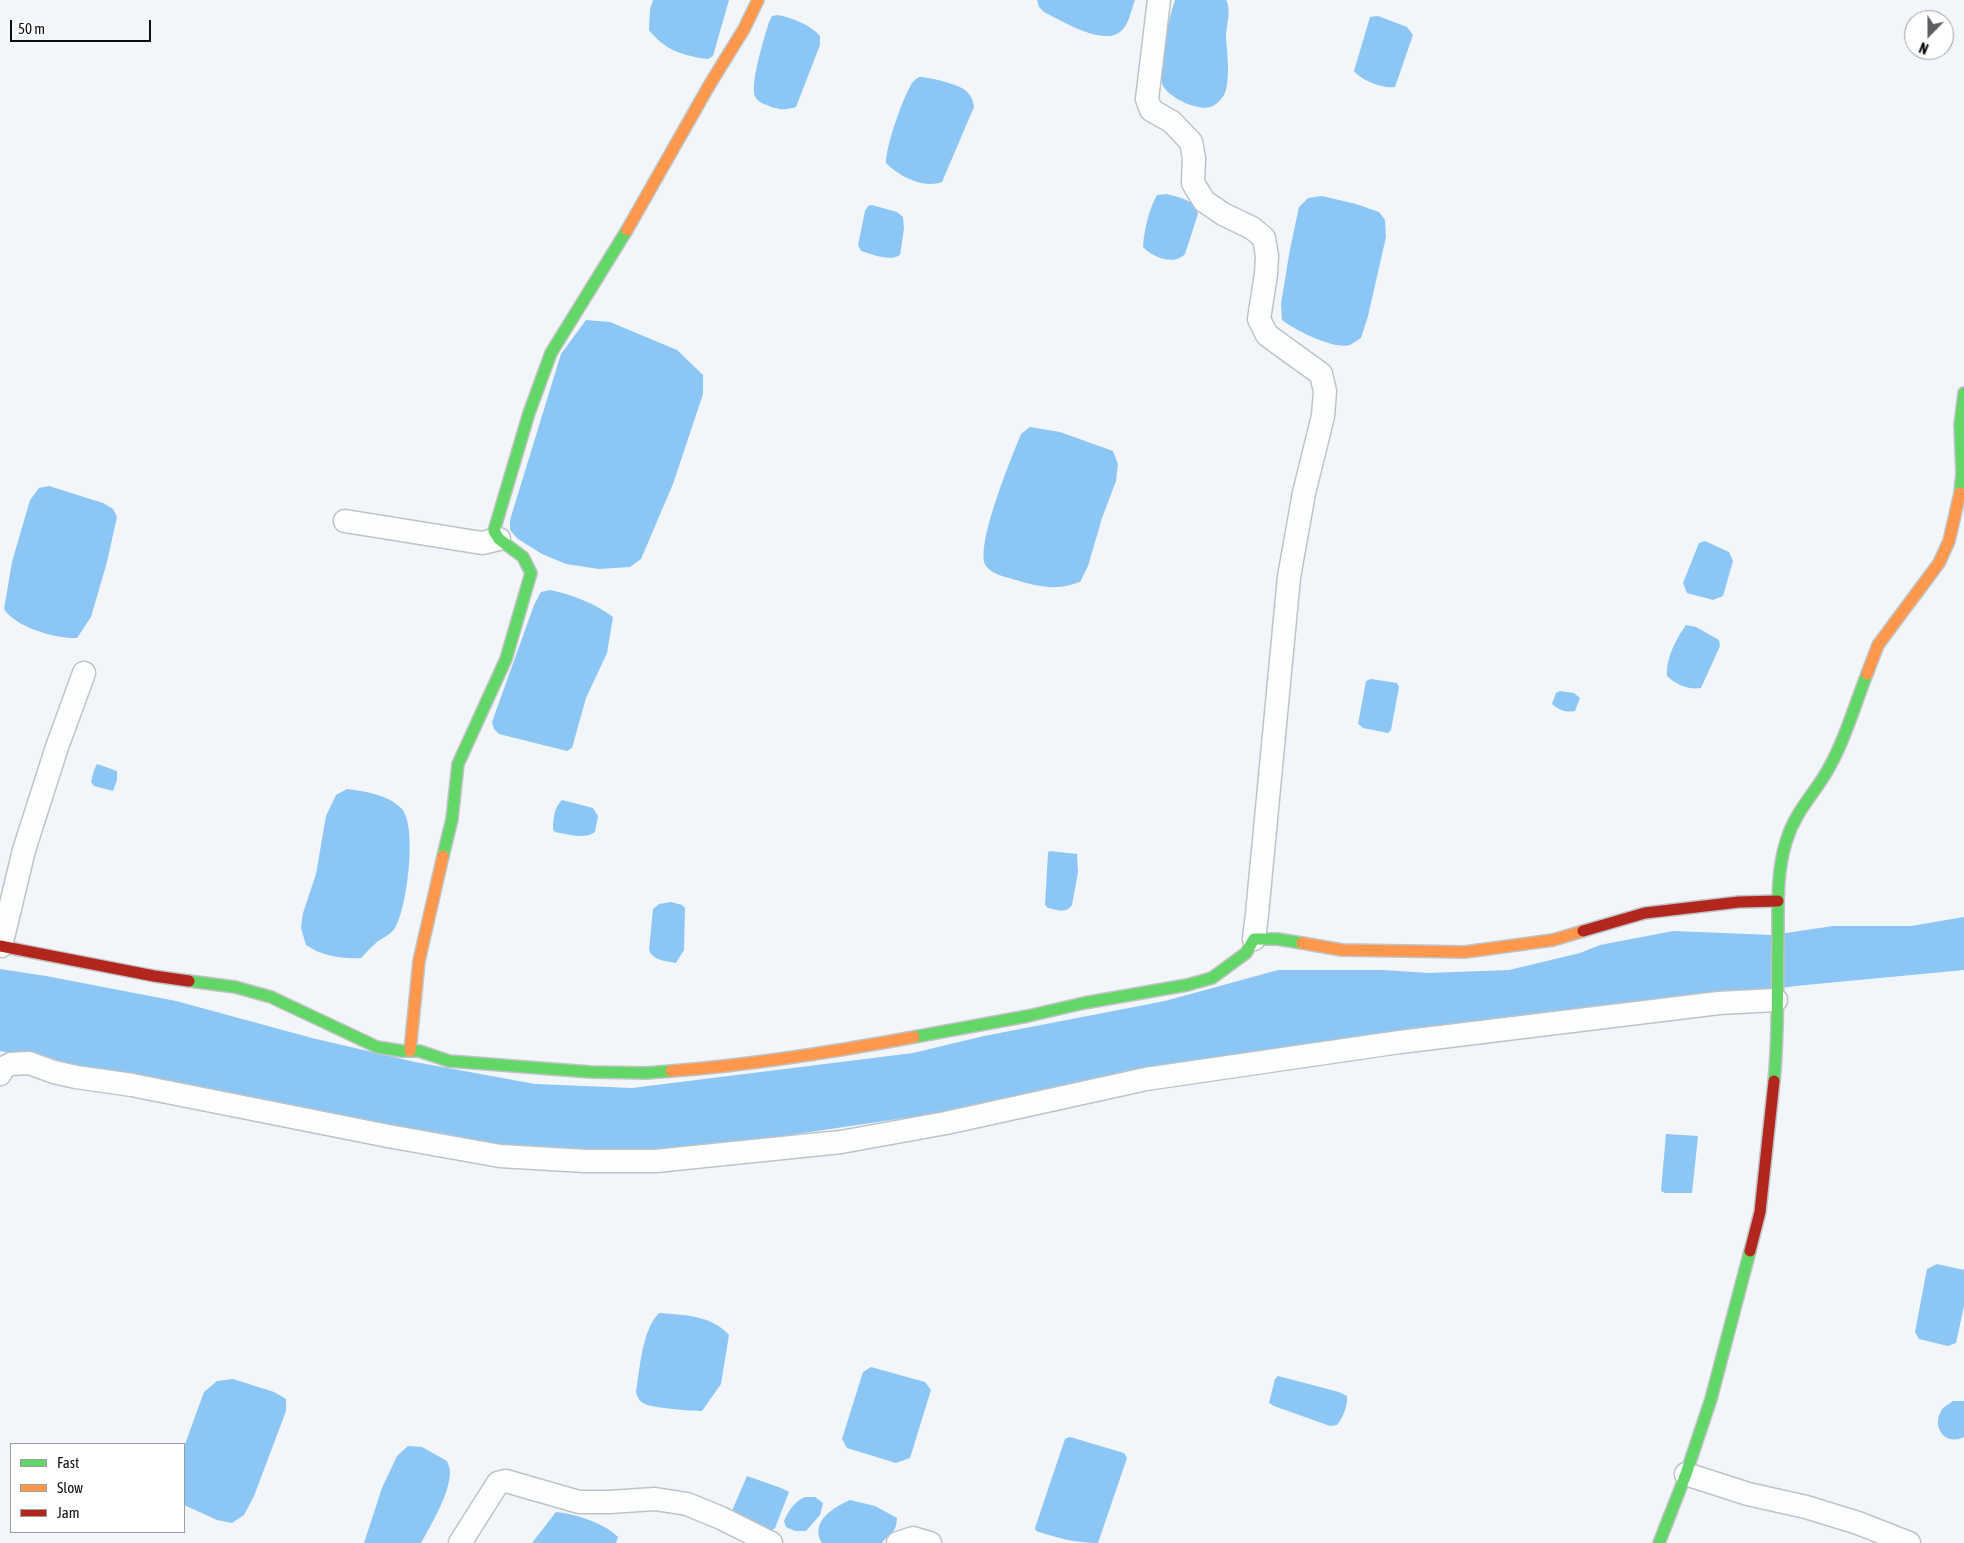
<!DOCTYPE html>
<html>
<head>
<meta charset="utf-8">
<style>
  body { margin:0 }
  #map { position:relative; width:1964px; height:1543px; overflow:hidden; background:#f2f5fa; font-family:"Asap Condensed",sans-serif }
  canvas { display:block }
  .legend { position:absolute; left:10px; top:1443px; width:175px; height:90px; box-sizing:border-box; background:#fff; border:1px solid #9d9e9f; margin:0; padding:6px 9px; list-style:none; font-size:15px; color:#0b0d0f }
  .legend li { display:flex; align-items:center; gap:10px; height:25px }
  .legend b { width:25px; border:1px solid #9d9e9f }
  .north { position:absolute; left:1904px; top:10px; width:50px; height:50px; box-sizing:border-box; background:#fff; border:1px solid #9d9e9f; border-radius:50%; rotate:202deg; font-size:14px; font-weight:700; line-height:20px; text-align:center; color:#0b0d0f }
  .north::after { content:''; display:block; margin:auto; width:18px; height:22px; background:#5c5e61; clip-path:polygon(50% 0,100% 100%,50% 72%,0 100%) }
  .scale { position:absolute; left:10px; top:20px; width:141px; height:22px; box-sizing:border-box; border:2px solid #0b0d0f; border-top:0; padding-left:6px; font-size:15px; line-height:18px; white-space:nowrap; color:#0b0d0f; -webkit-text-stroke:4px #fff; paint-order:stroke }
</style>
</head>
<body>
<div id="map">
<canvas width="1964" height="1543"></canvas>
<ul class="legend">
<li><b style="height:6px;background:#63d668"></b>Fast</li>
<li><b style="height:6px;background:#ff974d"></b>Slow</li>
<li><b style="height:6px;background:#b3261e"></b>Jam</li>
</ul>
<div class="north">N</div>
<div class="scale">50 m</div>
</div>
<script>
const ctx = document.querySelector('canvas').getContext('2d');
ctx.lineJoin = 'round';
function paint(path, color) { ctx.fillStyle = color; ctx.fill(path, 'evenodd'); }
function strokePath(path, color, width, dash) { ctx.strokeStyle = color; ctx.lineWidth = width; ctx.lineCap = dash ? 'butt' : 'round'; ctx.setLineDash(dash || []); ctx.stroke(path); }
const water = new Path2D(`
  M653 0H729L713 56 708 59C684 56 664 50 649 30L650 9Z
  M1037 0H1135C1132 8 1129 23 1123 29 1107 49 1062 21 1044 12L1039 7Z
  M1175 0H1226C1232 10 1226 26 1226 37 1227 53 1231 81 1224 95 1221 100 1215 106 1210 107 1196 111 1165 96 1162 83 1157 66 1169 18 1175 0Z
  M778 15C792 18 811 25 820 36V45L796 107C786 110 779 110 769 106 765 104 759 103 756 98 748 88 765 36 769 22L772 16Z
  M1378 16 1407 27 1413 35 1395 87C1383 89 1361 80 1354 71L1370 17Z
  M919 77C929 77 957 84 965 90 971 95 973 100 974 107L942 182C923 189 899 176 886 163 886 146 902 100 911 85 912 82 916 79 919 77Z
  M1167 194C1180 198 1195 199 1198 214L1185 254C1174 266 1152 257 1143 247 1144 230 1149 209 1157 195Z
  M1322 196 1356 204 1379 212 1385 220 1386 237 1368 316 1361 338C1357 340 1354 343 1350 345 1334 350 1295 330 1282 320L1281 304 1290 249 1299 207 1308 198Z
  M872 205 897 212 903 217 904 229 900 255C889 262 872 254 861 251L858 245 865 211 868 206Z
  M586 320 610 322 677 350 703 375V394L673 484 641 559 630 567 599 569 566 564 542 554 518 539 510 530V520L561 354Z
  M1030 427 1060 432 1113 451 1118 464 1116 481 1102 518 1088 566 1080 582C1073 584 1065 587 1058 587 1045 588 1029 584 1016 580 1007 577 992 575 986 566 974 548 1012 456 1021 434Z
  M49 486 103 503 113 509 117 517 107 562 91 617 77 638C56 639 15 627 4 609L12 562 30 500 39 488Z
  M1705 541 1729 552 1733 561 1723 596 1713 600 1687 593 1683 583 1699 543Z
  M550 590C573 595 594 603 613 617L607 653 586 698 572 748 567 751 499 734 494 729 492 722 534 605 541 592Z
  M1686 625 1696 627 1719 640 1720 646 1701 688C1688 690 1677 685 1667 676 1666 658 1676 639 1686 625Z
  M1371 679 1397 683 1399 687 1391 730 1388 733 1363 728 1358 724 1366 681Z
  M1560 691 1574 693 1580 698 1575 711C1566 713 1559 710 1552 704L1556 693Z
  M97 764 117 771V780L113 791 94 786 91 782 94 770Z
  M347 789C365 791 388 795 401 808 418 824 407 909 395 928 390 935 384 937 377 942 371 947 366 953 361 958 342 959 322 956 306 945L301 928 303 913 316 874 326 816 336 795Z
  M562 800 593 808 598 816 595 832C583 840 568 834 555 832L553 830C553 820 554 807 562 800Z
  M1049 851 1077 854 1078 872 1072 905C1066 914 1057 910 1048 908L1045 905 1048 853Z
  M671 902 682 905 685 908 684 950 676 963C667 961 653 961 649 950L653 909 659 904Z
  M1964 917V970L1795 986 628 1159 434 1145 0 1051V969L46 976 176 1001 312 1038 415 1062 535 1084 632 1088 913 1053 984 1036 1165 1001 1278 970H1383L1429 973 1509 970 1580 953 1600 945 1673 931 1772 935 1833 926H1911Z
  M1666 1134 1698 1136 1692 1193H1665L1661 1191Z
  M1937 1264 1964 1270V1306L1956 1343 1948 1346 1919 1339 1915 1332 1927 1269Z
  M659 1313C683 1315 712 1315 729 1335L721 1384 702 1411C692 1411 653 1408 645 1404 640 1402 637 1397 636 1392 640 1368 642 1330 659 1313Z
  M871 1367 925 1382 931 1390 910 1458 896 1463 847 1448 842 1439 863 1372Z
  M1278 1376 1339 1392 1347 1396C1348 1405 1343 1418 1337 1425L1330 1426 1274 1406 1269 1403 1275 1379Z
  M233 1379 274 1392 286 1399V1411L254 1496 244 1515 232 1523 217 1520 184 1505V1447L204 1392 217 1381Z
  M1953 1401H1964V1437C1944 1447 1930 1425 1943 1408 1946 1406 1950 1403 1953 1401Z
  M1070 1437 1124 1453 1127 1458 1098 1543C1076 1543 1057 1538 1036 1531L1035 1528 1065 1439Z
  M408 1446 422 1447 447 1461C448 1464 450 1469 450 1472 450 1493 431 1525 421 1543H364L382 1488 397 1456Z
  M747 1476 781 1488 789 1492 775 1528 772 1530 731 1513Z
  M805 1497H815L823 1503 820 1515 806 1531H795L786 1527 784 1521C789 1510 794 1502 805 1497Z
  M850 1500 875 1506 897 1518C896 1535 890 1532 882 1543H822C809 1522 834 1507 850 1500Z
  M556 1512C575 1514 605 1523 618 1537L616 1543H532Z`);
const street = new Path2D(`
  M1159 0 1147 99 1151 110 1172 122 1191 142 1194 158 1193 183 1204 201 1223 214 1252 228 1264 238 1267 256 1266 274 1259 319 1267 335 1321 374 1325 391 1323 416 1304 493 1289 577 1257 914 1254 939
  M345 521 482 543 499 539
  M1 946 24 850 57 747 84 673
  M0 1074 3 1068 11 1064 29 1063 54 1072 76 1077 132 1085 388 1136 500 1156 585 1161H656L841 1142 946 1123 1146 1079 1400 1042 1719 1003 1776 1000
  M1686 1474 1748 1494 1806 1507 1858 1523 1909 1543
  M460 1543 498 1483 506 1481 579 1502H609L655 1499 687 1504 721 1518 771 1543
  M898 1543 913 1538 930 1543`);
const fast = new Path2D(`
  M1960 493 1962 473 1960 425 1964 393
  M443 856 452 819 458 764 506 659 531 573 523 557 499 539 494 531 529 413 551 353 627 230
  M189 981 235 987 271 997 377 1047 402 1051H419L449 1061 590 1072 647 1073 671 1071
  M914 1037 1028 1016 1084 1003 1187 985 1212 978 1246 953 1254 939H1277L1302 943
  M1774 1081C1779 1032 1777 982 1778 932 1778 902 1777 871 1786 842 1795 812 1811 798 1826 773 1844 743 1854 707 1867 674
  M1659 1543 1686 1474 1711 1399 1750 1251`);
const slow = new Path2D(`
  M627 230 710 84 744 29 758 0
  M1867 674 1878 645 1939 563 1949 541 1960 493
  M1302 943 1342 950 1465 952 1553 940 1583 931
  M410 1051 419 961 443 856
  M671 1071C753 1065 833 1052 914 1037`);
const jam = new Path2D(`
  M1583 931 1645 913 1739 902 1778 901
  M0 946 154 976 189 981
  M1750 1251 1760 1212 1774 1081`);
paint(water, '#8cc6f4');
strokePath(street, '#c0c3c6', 25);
strokePath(fast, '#c0c3c6', 14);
strokePath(slow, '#c0c3c6', 14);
strokePath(jam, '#c0c3c6', 14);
strokePath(street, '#fdfefe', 22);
strokePath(fast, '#63d668', 11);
strokePath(slow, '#ff974d', 11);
strokePath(jam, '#b3261e', 11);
</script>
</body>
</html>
